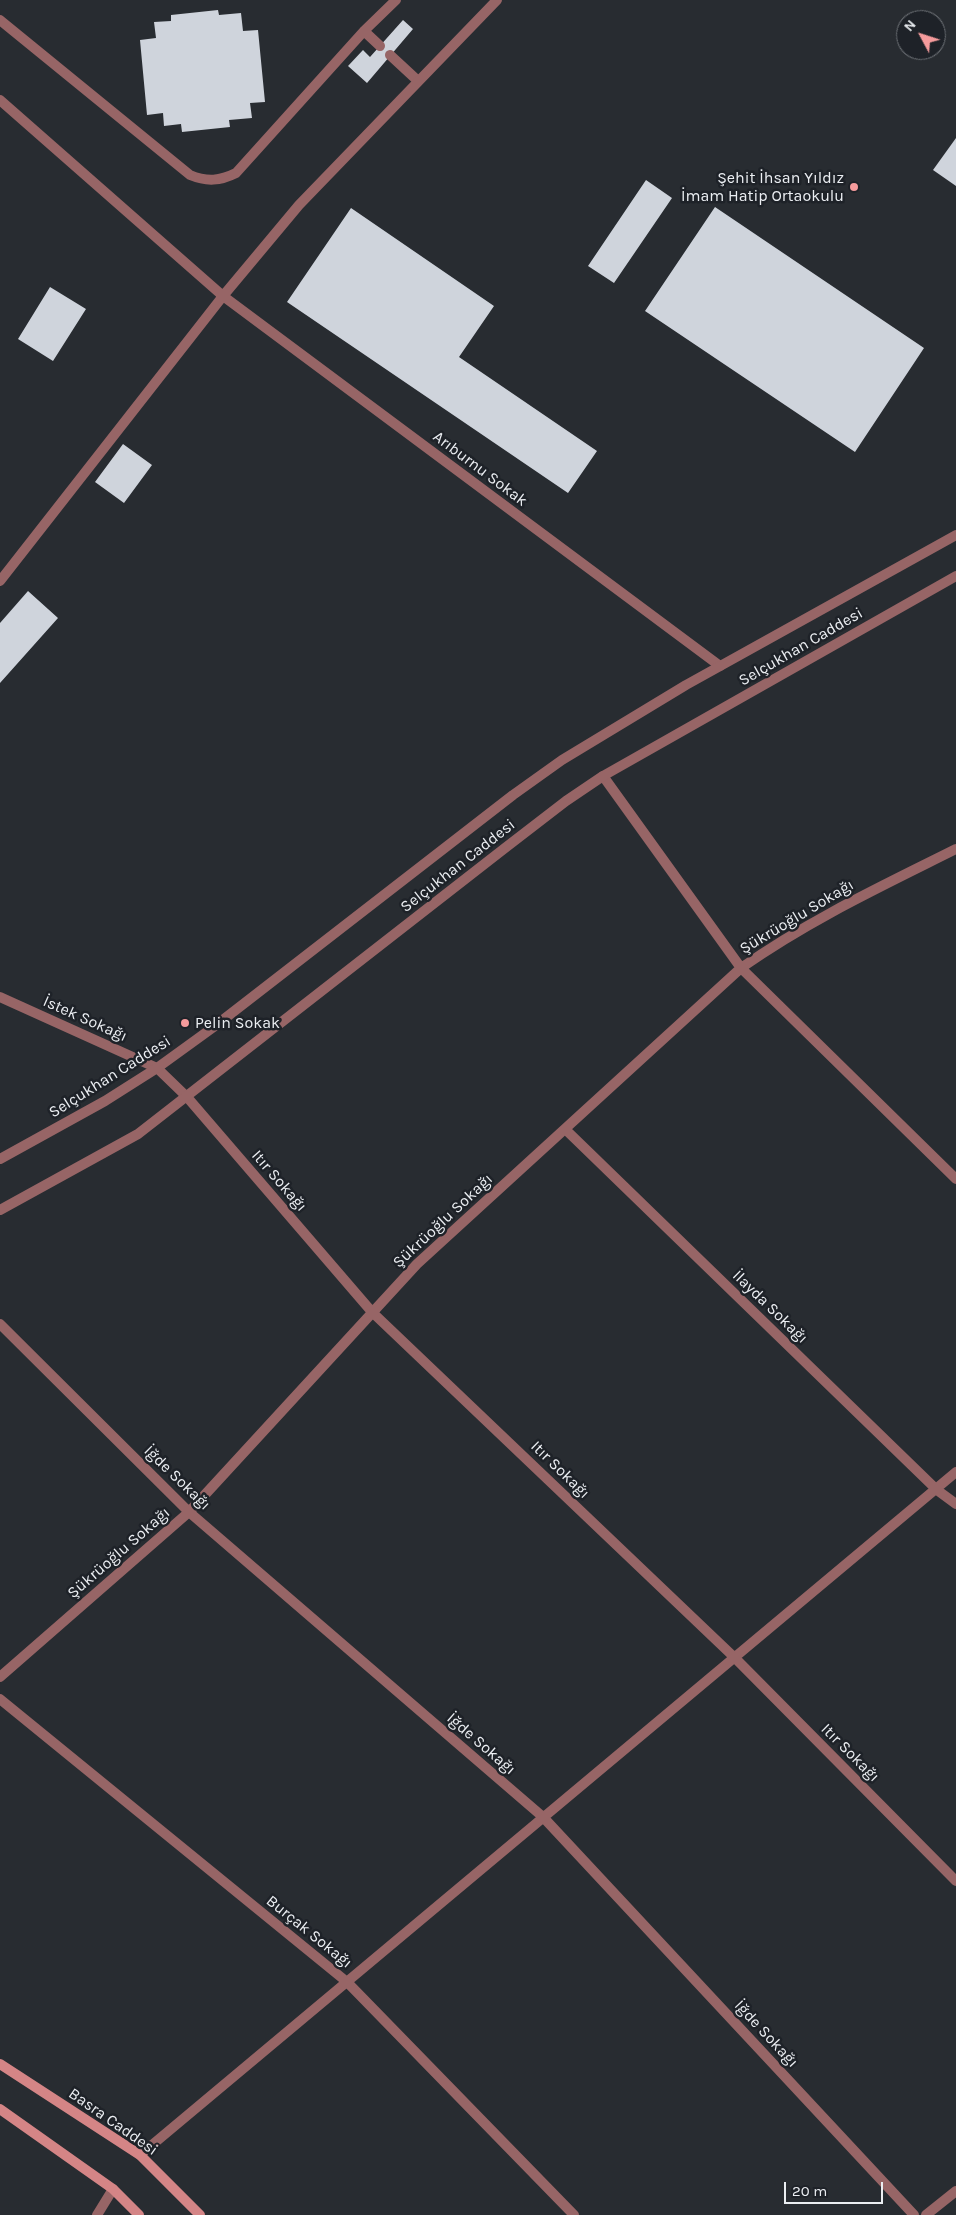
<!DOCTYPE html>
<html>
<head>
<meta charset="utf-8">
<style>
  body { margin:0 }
  #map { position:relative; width:956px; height:2215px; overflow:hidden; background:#282c31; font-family:Karla,sans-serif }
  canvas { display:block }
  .north { position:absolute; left:896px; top:10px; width:50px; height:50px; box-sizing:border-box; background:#1e2228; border:1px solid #707479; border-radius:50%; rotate:310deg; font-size:14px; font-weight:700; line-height:20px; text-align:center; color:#ebeef2 }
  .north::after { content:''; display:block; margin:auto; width:18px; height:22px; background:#f59b9c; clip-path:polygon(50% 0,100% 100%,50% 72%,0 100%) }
  .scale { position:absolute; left:784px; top:2182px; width:99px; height:22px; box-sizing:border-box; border:2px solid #ebeef2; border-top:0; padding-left:6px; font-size:15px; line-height:18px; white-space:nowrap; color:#ebeef2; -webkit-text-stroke:4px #1e2228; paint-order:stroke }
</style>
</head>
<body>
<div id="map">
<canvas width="956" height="2215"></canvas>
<div class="north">N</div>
<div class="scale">20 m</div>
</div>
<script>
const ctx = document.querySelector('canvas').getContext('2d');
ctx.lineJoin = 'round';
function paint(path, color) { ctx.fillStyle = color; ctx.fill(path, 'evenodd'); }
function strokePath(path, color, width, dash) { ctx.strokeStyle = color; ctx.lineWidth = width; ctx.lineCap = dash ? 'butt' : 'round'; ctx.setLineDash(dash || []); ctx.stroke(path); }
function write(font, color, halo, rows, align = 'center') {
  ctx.font = font + ' Karla,sans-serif'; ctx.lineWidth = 5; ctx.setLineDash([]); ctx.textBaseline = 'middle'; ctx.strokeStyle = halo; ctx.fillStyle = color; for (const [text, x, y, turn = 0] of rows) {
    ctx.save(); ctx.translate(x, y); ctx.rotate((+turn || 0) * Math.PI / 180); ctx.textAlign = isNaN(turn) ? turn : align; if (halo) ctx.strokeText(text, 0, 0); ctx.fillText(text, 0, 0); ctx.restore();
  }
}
const building = new Path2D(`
  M218 10 219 15 241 13 243 31 258 30 265 102 250 103 252 118 229 120 230 127 182 132 181 124 164 126 163 113 147 115 140 40 156 38 154 22 171 21V15Z
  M403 20 413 29 367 83 348 66 363 50 370 57Z
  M956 138V186L933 170Z
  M646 180 672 198 614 283 588 266Z
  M715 207 924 348 855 452 645 311Z
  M351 208 494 306 459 357 597 451 568 493 287 302Z
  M50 287 86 309 53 361 18 339Z
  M123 444 152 465 124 503 95 482Z
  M28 591 58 618 0 683V623Z`);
const service = new Path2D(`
  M0 20 190 175C207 182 220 181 236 173L364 31 396 0
  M364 31 380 46
  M390 55 417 80`);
const minor = new Path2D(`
  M0 100 223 296 720 666
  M0 581 223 296 299 205 497 0
  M603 776 741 968 956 1179
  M0 997 157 1068 187 1097 372 1312 735 1658 956 1881
  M565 1129 937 1490 956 1504
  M0 1324 189 1512 543 1817 914 2215
  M0 1677 189 1512 417 1264 741 968C809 920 882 886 956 849
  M0 1699 347 1982 574 2215
  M140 2155 956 1472
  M97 2215 113 2189
  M926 2215 956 2191`);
const tertiary = new Path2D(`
  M0 1159 105 1101 157 1068 215 1026 513 795 562 760 686 685 956 535
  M0 1210 138 1134 505 848 566 801 603 776 956 576`);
const secondary = new Path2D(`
  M0 2064 140 2155 200 2215
  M0 2109 113 2189 139 2215`);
const markers = [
  [854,187,5,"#f59b9c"],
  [185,1023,5,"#f59b9c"]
];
const poiNames = [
  ["Şehit İhsan Yıldız",844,178],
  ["İmam Hatip Ortaokulu",844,196],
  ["Pelin Sokak",195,1023,"left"]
];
const streetNames = [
  ["Arıburnu Sokak",480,469,37],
  ["Selçukhan Caddesi",801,647,-30],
  ["Selçukhan Caddesi",458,866,-38],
  ["Şükrüoğlu Sokağı",797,917,-31],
  ["İstek Sokağı",85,1019,24],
  ["Selçukhan Caddesi",110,1077,-32],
  ["Itır Sokağı",279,1181,49],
  ["Şükrüoğlu Sokağı",443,1221,-43],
  ["İlayda Sokağı",770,1307,44],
  ["Itır Sokağı",560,1470,44],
  ["İğde Sokağı",177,1478,44],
  ["Şükrüoğlu Sokağı",119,1553,-41],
  ["İğde Sokağı",481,1744,41],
  ["Itır Sokağı",850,1753,45],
  ["Burçak Sokağı",309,1932,39],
  ["İğde Sokağı",766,2034,47],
  ["Basra Caddesi",113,2122,35]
];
paint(building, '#cfd4dc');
strokePath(service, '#976566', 10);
strokePath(minor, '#976566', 10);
strokePath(tertiary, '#976566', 10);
strokePath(secondary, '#d48586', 10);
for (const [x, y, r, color] of markers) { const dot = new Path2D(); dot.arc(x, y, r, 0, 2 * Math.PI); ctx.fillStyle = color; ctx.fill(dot); strokePath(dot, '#1e2228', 2); }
write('16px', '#ebeef2', '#1e2228', poiNames, 'right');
write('16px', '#ebeef2', '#1e2228', streetNames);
</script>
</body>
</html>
